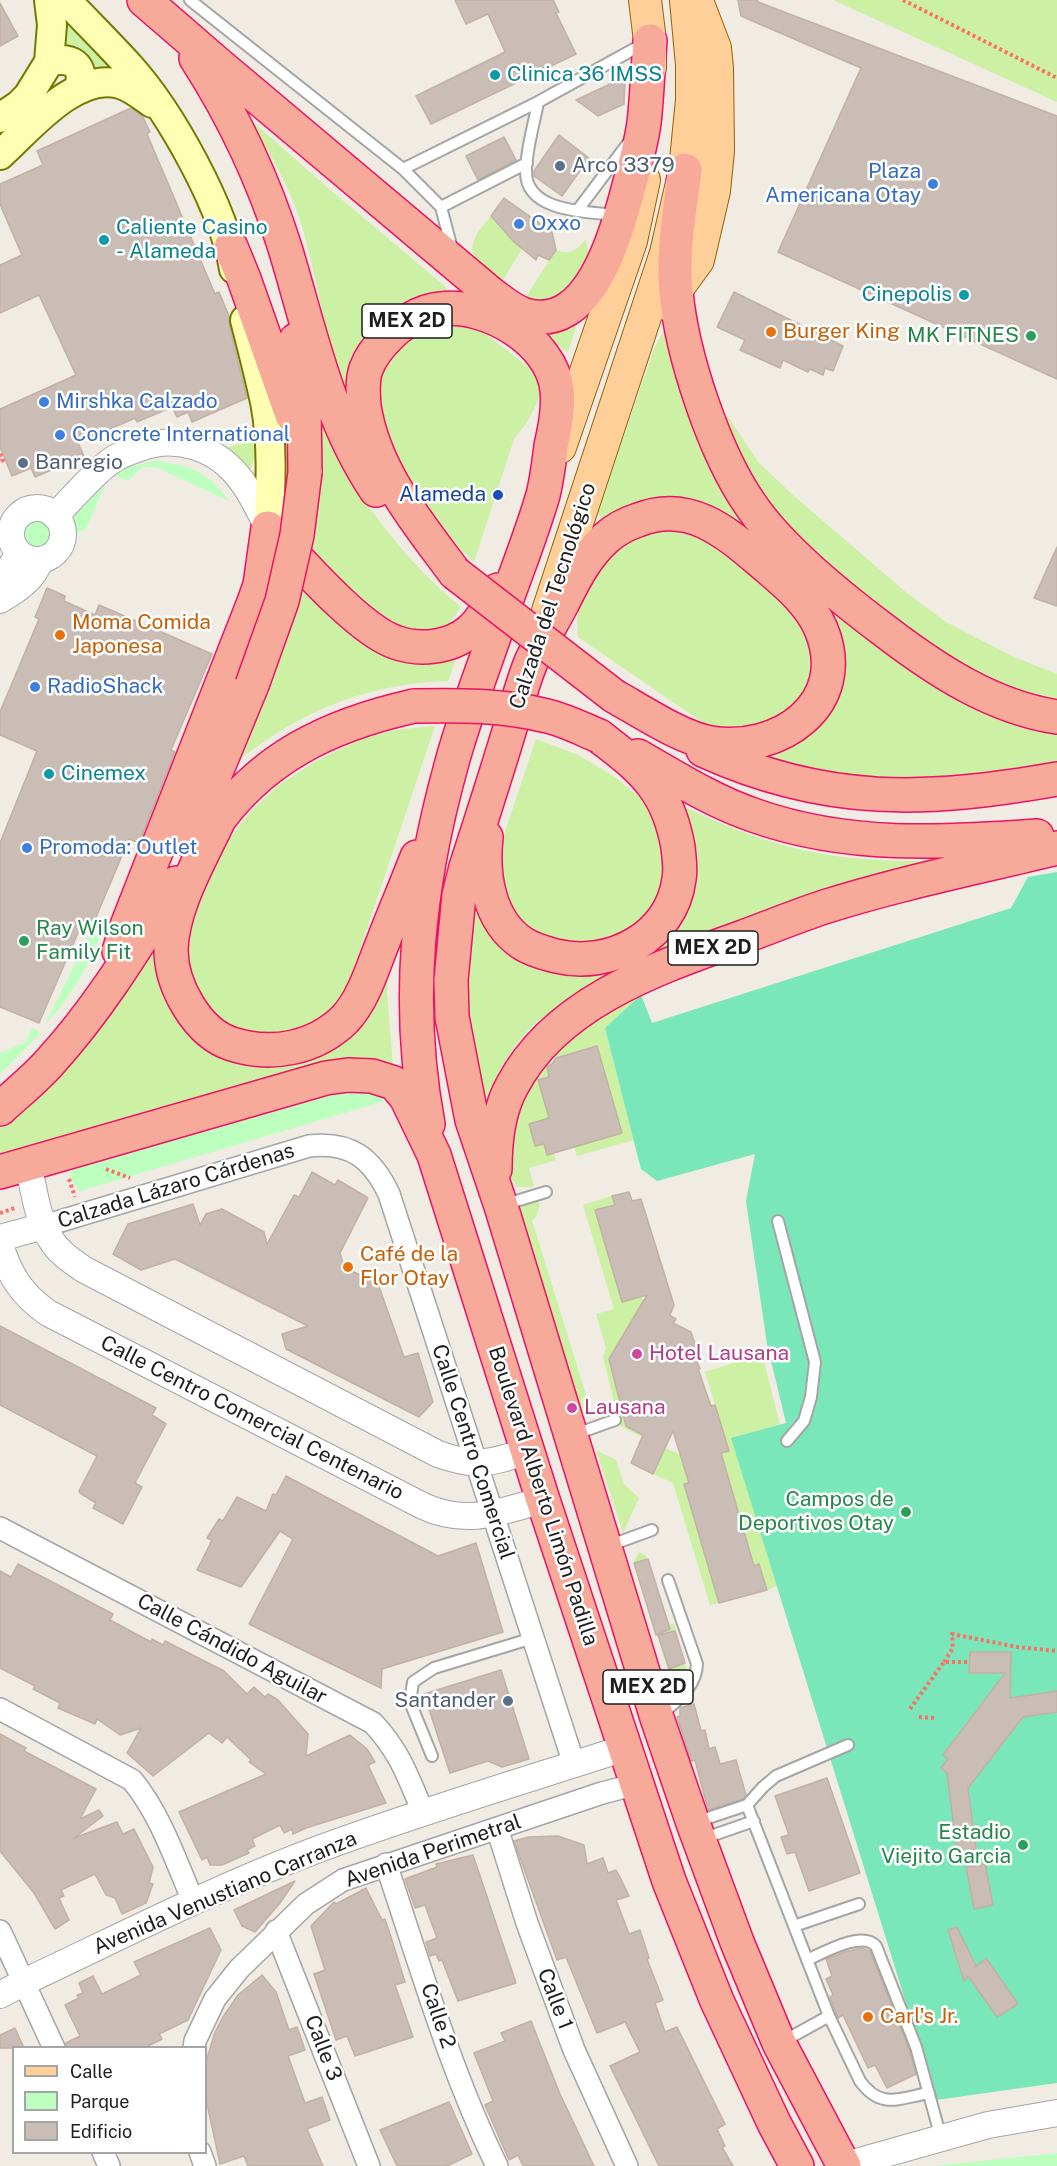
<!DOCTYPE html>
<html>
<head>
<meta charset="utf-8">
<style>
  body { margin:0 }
  #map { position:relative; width:1057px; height:2166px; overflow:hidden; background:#f0ebe3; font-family:"Public Sans",sans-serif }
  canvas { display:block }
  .legend { position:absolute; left:12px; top:2046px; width:195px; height:108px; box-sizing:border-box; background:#fff; border:2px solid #a5a5a5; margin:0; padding:8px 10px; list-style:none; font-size:18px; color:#1e1e1e }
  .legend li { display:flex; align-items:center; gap:12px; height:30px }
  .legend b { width:30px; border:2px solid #a5a5a5 }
</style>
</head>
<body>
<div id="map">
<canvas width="1057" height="2166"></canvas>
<ul class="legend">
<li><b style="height:8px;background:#ffcf9a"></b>Calle</li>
<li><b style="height:16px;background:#bcffbe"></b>Parque</li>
<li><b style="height:16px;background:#c9bdb6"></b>Edificio</li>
</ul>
</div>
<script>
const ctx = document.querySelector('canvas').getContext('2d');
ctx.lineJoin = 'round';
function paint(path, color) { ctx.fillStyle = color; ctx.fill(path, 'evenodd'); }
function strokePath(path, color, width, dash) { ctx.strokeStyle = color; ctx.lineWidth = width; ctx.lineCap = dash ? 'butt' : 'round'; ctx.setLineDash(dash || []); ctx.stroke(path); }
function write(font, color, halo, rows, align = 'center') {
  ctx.font = font + ' "Public Sans",sans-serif'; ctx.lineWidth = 5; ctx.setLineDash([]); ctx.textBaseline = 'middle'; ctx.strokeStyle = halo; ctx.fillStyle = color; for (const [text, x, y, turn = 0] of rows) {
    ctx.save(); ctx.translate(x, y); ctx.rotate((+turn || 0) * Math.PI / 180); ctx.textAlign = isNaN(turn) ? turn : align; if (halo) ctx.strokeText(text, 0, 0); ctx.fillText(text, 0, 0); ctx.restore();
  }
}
const grass = new Path2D(`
  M833 0H1057V102Z
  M59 10 122 69 92 73 61 49Z
  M251 120 321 182 447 288 446 294C375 309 359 326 347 397 325 341 318 281 301 223 290 187 269 153 251 120Z
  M491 216 522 249 503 280C491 278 488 274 480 265 463 248 478 231 491 216Z
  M586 239 590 261 569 291 551 301 524 300 556 250C569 256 577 250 586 239Z
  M580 315 568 352 541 333C558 333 569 327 580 315Z
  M446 323 478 328 536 373 540 394 537 403 526 424 514 439 474 562 458 547 407 481 388 449 376 399 384 364 408 338 432 327Z
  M666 327 752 527 1057 732V762C988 771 915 788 845 777 813 772 782 762 750 755L797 736 825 614 647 501 629 505 604 520 597 513 654 349Z
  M315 409C348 486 397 554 461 607 430 660 385 618 354 591 337 577 321 563 304 549Z
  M727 415 758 462 794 496 908 594 946 622 1014 657 1057 674V704L967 671 878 608 778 522 762 506 725 417Z
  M255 432 256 453 248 476 216 449C231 447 246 444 255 432Z
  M678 529 709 538 790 606 813 643 809 690 779 725 726 731 705 724 578 637 577 617 581 597 595 565 639 532Z
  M297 587C326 610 371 656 407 663 424 666 441 661 457 656L448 681C359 684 289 716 222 774Z
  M435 726 347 988 329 1017 291 1037 231 1030 188 985 184 935 191 908 223 846 251 811 279 785 316 761 364 738 394 730Z
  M536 739 578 755 615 777 649 805 660 823 667 862 659 900 646 919 615 942 559 947 524 927 503 894 496 859Z
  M678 804C714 821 751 837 790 847 844 861 903 863 959 859L568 1002C559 1008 548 1013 539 1020 513 1042 498 1072 485 1103L470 1029 468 984 474 883 525 958 670 929Z
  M157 944 160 979 273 1063 389 967 387 992 393 1067 0 1157V1129L10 1121 97 1029 121 1000Z
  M641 995 605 1029 634 1140 577 1156 574 1147 597 1046 550 1059 552 1064 546 1066 549 1077 538 1080 549 1118 529 1124 535 1146 544 1144 547 1154 554 1153 556 1160 529 1168 534 1187H517L512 1181 509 1148 521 1101 554 1051 600 1012Z
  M612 1196 615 1205 595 1211 622 1302 641 1297 644 1300 642 1437 620 1426 603 1357 606 1348 596 1314 614 1309 583 1205Z
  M537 1202 540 1204 536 1217 532 1220 590 1408 583 1418 520 1210 522 1205Z
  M762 1354 780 1425 732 1439 777 1586 767 1590 759 1564 735 1571 753 1561 726 1469 686 1474 689 1483 684 1484 719 1603 710 1605 673 1483 653 1474 665 1448 694 1461 729 1451 705 1372Z
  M596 1450 616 1460 624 1484 639 1498 623 1533Z
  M639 1552 646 1556 667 1625 674 1623 686 1669 674 1689 634 1561Z`);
const park = new Path2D(`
  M152 461C188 464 208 471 229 501L156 467H143L127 481 115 475 123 469Z
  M110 472 86 529 72 534C71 509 94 490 110 472Z
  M24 535a14 14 0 1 1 28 0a14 14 0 1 1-28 0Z
  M97 929 103 930C89 963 71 999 45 1024L89 936 93 935Z
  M32 1028 38 1030 40 1034 0 1074V1053L26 1042Z
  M373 1091 385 1101 80 1191 70 1179 73 1165 307 1093Z
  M1057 2153V2166H934Z`);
const pitch = new Path2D(`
  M1057 872V2083L936 2100 731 1438 786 1423 767 1344 746 1201 755 1154 657 1181 641 1169 605 1028 641 995 652 1023 1011 908 1028 877Z`);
const building = new Path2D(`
  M455 0H553L559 12 556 13 576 54 431 124 416 96 505 52 488 14 466 24Z
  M738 0H757L758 2 1057 116V379L778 252 861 68 741 16Z
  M0 3 18 36 0 46Z
  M625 77 624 104 598 116 576 100Z
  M131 108 143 117 150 132 147 134 215 294 219 292 229 316V324L247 398 192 422 188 412 177 417 172 407 137 422 135 418 78 443 84 456 35 477 31 468 12 476 0 447V409L76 375 39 295 0 313V265L22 255 0 204V184L43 165 37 151Z
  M559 135 589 158 562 196 534 176V171Z
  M504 137 516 160 478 180 466 156Z
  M504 198 552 232 556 250 549 260 538 255 536 260 514 242 491 216Z
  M734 292 843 346 833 371 825 368 823 375 810 369 808 372 783 360 780 368 740 350 745 340 717 327Z
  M1057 547V606L1034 598Z
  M47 588 65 596 64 601 95 615 99 605 212 654 171 750 175 752 139 843 129 839 94 922 84 919 39 1023 0 1007V843L37 751 0 735V712L39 619 35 617Z
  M597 1046 622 1133 547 1155 544 1144 535 1146 529 1124 549 1118 538 1080 549 1077 547 1067 552 1064 556 1058Z
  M312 1172 335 1185 338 1180 368 1198 340 1253 344 1267 370 1280 376 1278 404 1357 418 1353 433 1402 419 1417 286 1349 282 1334 308 1326 175 1259 141 1270 113 1254 128 1224 193 1204 200 1225 206 1214 222 1209 264 1232 267 1244 294 1195 299 1197Z
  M629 1192 632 1201 641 1199 674 1305 670 1315 676 1319 673 1323 691 1332 698 1353 694 1354 700 1369H698L711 1406 715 1405 729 1451 721 1453 754 1566 759 1564 767 1590 719 1603 684 1484 689 1483 673 1431 653 1474 631 1463 643 1435 626 1426 609 1359 647 1295 622 1302 595 1210 615 1205 612 1196Z
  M0 1326 156 1408 152 1415 166 1424 135 1483 142 1487 123 1524 93 1508 96 1503 80 1493 79 1491 97 1456 0 1405Z
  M286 1476 438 1556 476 1543 503 1632 382 1669 381 1688 249 1624 293 1539 280 1531 241 1587 197 1570 212 1540 207 1538 219 1519 223 1521 237 1497 266 1511 273 1494 276 1495Z
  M648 1559 670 1629 656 1635 634 1563Z
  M18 1564 113 1614 110 1620 151 1642 152 1639 163 1645 165 1641 224 1671 247 1694 254 1687 265 1697 268 1694 278 1700 308 1734 306 1756 350 1735 367 1749 375 1762 368 1765 386 1803 306 1828 293 1834 292 1829 284 1833 280 1825 252 1839 255 1846 247 1850 249 1853 222 1865H210L207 1857 202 1860 179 1812 266 1774 249 1762 251 1760 227 1737 222 1743 209 1733 153 1776 127 1753 141 1728 120 1735 97 1719 95 1724 58 1708 60 1703 33 1689 35 1686 0 1668V1571L11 1577Z
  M675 1631 685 1663 669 1669 658 1635Z
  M970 1652H1011L1010 1698 1057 1691V1712L1023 1717 968 1788 977 1857 958 1860 947 1773 941 1768 948 1759 943 1755 1005 1673H969Z
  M501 1670 529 1759 502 1767 488 1761 450 1773 424 1694Z
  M694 1704 701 1731 705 1730 709 1749 715 1747 720 1764 736 1760 746 1795 743 1799 708 1810 695 1760 691 1761 677 1717 680 1716V1708Z
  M0 1734 26 1748 24 1751 96 1789 80 1819 99 1810 103 1816 74 1838 117 1822 123 1834 134 1829 153 1867 149 1883 153 1884 146 1903 122 1914 115 1898 106 1895 95 1874 61 1890 64 1896 59 1898 69 1920 55 1929 34 1893 0 1851Z
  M827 1778 860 1873 809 1891 795 1852 787 1854 781 1837 789 1835 775 1796Z
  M558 1836 584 1845 587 1864 603 1858 608 1873 616 1870 620 1877 629 1896 616 1900 629 1934 640 1930 649 1958 647 1959 663 2000 655 2003 665 2032 677 2027 725 2124 717 2129 725 2146 722 2147 733 2166H659L610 2066 640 2052 625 2022 597 2033 566 1957 557 1960 514 1841 529 1837Z
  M473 1855 516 1983 458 2001 442 1960 439 1961 436 1954 430 1956 426 1942 437 1938 425 1905 415 1908 405 1879 437 1867 436 1864Z
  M985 1864 993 1905 974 1909 966 1867Z
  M295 1881 280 1903 255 1932 242 1926 234 1910Z
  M366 1888 382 1920 385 1919 391 1937 405 1982 395 1985 413 2037 355 2056 347 2036 336 2040 314 1974 325 1970 311 1926 334 1902 336 1904Z
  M957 1927 976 1966 974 1968 986 1958 1018 2004 997 2017 968 1976 964 1981 948 1930Z
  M210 1928 221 1950 188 2020 159 2034 162 2039 144 2048H66V2043L80 2036 65 2005 79 1998 77 1995 83 1993 79 1983 93 1976 102 1994 141 1975 134 1962Z
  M861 1948 870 1951 909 2049 916 2074 887 2088 875 2065 868 2068 843 2015 838 2018 830 1997 833 1995 826 1979 832 1976 826 1959 845 1952Z
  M262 1975 276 1992 289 2030 297 2027 305 2050 288 2056 305 2103 322 2097 330 2120 307 2129 323 2166H248L244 2156 220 2164 206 2099V2062L215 2032 223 2017 238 1995Z
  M531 2021 560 2094 594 2166H523L518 2155 509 2160 485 2105 493 2101 474 2053 505 2041 501 2033Z
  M15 2028 24 2048H0V2035Z
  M449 2102 472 2154 447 2166H397L380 2130Z`);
const path = new Path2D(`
  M903 0 1057 78
  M0 454 3 460 0 462
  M106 1169 130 1178
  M69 1179 75 1197
  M0 1213 15 1208
  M944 1662 953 1648 952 1634 1017 1647 1057 1651
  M910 1709 944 1662H969
  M919 1717 934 1718`);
const service = new Path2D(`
  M190 0 403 169 441 207 452 249
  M538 102C534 125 526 149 526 172 526 213 590 212 618 215
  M403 169 538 102 645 43
  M441 207 527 163
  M577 211 629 142
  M503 1205 546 1192
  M778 1221 815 1362 811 1397 804 1421 787 1441
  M573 1435 615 1420
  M608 1546 652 1530
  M660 1716C677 1700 696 1688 697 1664L668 1580
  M432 1756 410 1702 413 1682 434 1668 533 1638
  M747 1805 829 2016 860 2081C881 2110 899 2098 929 2093
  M696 1822 747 1805 763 1787 776 1776 848 1745
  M702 1839 754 1821
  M794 1926 859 1904
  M807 1960C823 1953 862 1930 876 1946L916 2047 941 2138
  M782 2042 829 2016`);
const minor = new Path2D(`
  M44 1226 309 1146C350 1141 372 1158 389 1194L574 1764
  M0 1528 373 1723C400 1752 408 1777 423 1812
  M0 1709 132 1780C161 1815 176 1862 194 1903
  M497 1828 527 1923 574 2050 627 2166
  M386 1864C420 1965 450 2070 497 2166
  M0 1931 54 2048
  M276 1931 369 2166
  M194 2048 195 2041 215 1999 239 1969 306 1904 343 1880 602 1793 637 1784
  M103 2152 109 2166
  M200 2152 205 2166`);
const tertiary = new Path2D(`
  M11 534a26 26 0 1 1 52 0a26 26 0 1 1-52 0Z
  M55 516C72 499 88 479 107 464 116 456 128 452 140 448 177 434 217 448 241 480 252 494 260 512 268 528
  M0 579 7 573 19 553
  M0 600C17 590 34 579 40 560
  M28 1164C34 1189 37 1220 52 1241 59 1253 72 1261 83 1269L438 1454C477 1468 490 1463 528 1451
  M0 1238 44 1226
  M0 1244C9 1275 22 1295 48 1313L423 1506C466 1526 500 1512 543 1500
  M0 1995 24 1982C124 1935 223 1884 327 1846 425 1810 526 1780 625 1748
  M842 2166 988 2125 1057 2113`);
const secondary = new Path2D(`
  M66 0C87 22 109 44 130 67 171 113 224 208 234 269
  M49 62C70 56 86 64 79 88
  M0 118 19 105 28 96 49 62 52 25 49 0
  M0 155C29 129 76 71 120 84 131 87 142 96 152 103
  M245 320C252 347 259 374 265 402 273 443 271 486 268 528`);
const primary = new Path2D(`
  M645 0 650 41V68
  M666 304 698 260 714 191 718 151 717 68 715 48 697 1
  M560 447 631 241 644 180
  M548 611 666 253 685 170 692 100V65L686 0`);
const trunk = new Path2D(`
  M144 0 218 64 490 293C501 301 512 311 525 315 591 334 617 231 629 186 635 165 641 145 644 123 647 96 648 68 650 41
  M196 58C234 117 264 181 285 248 310 330 327 417 376 490
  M685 170C680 210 672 251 676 292 682 355 714 452 750 504 780 549 841 598 885 631 936 670 992 707 1057 717
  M231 247 244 279 292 415
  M296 340 304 405 305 472
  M276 536C302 564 360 630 395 642 419 651 450 648 470 631 482 621 491 604 498 590
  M614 696C641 711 681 738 711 743 779 754 852 704 821 629 810 603 787 584 766 566 728 534 691 499 638 520 626 524 615 530 606 538 585 557 574 580 562 604 552 623 540 642 531 662 521 686 515 713 507 738 494 781 480 824 466 867L459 895 451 980 452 1017 472 1120 501 1206 657 1718 693 1823 737 1942 779 2043 844 2166
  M703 750C826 806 927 802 1057 779
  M638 756C676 778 714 802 756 816 847 848 942 843 1037 836
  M221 815C203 855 172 905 171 950 171 985 197 1033 232 1044 272 1057 316 1048 345 1019 364 999 373 966 383 942 394 913 406 886 417 857
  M210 832C259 758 329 725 414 706
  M486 837C482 874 488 920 522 943 532 950 545 953 556 956 610 969 672 937 679 879 681 869 679 858 678 847 674 825 667 803 653 785 638 765 618 751 599 736
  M188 840 252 685
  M119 951 128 923 254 602 260 585 268 528
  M0 1109C16 1094 35 1079 50 1062 100 1007 137 945 176 883
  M428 1124C405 1002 418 885 451 766 465 713 487 660 504 607 517 570 532 533 543 495 547 479 549 462 551 446 555 428 559 409 557 390 552 341 487 303 440 309 420 311 400 324 387 338 379 346 370 358 366 369 362 380 363 394 364 406 374 471 417 522 455 573
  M495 1169C495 1141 498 1111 512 1086 556 1001 660 967 743 937 770 927 797 916 824 907 900 883 979 867 1057 848
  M0 1172 326 1078 348 1075 372 1076 394 1083 406 1097 434 1155 543 1500 669 1881 717 2001 774 2123 797 2166`);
const trunkBridge = new Path2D(`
  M455 573 614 696
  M252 685 282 601 297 535 305 472
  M414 706C459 705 504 705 547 716 565 720 582 729 599 736`);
const markers = [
  [495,75,6,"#0f9aa8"],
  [560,166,6,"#5c6f8a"],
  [933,184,6,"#3f7fe0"],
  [519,224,6,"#3f7fe0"],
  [104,240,6,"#0f9aa8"],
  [964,295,6,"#0f9aa8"],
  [771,332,6,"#e8710a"],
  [1031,336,6,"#2e9e5b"],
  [44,402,6,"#3f7fe0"],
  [60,435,6,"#3f7fe0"],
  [23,463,6,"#5c6f8a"],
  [498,495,6,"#1a4fb4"],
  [60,635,6,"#e8710a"],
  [35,687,6,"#3f7fe0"],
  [49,774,6,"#0f9aa8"],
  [27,848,6,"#3f7fe0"],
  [24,941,6,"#2e9e5b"],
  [348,1267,6,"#e8710a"],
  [637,1354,6,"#d1479c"],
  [572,1408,6,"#d1479c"],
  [906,1512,6,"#2e9e5b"],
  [508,1701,6,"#5c6f8a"],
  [1023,1845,6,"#2e9e5b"],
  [868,2017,6,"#e8710a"]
];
const shields = [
  [407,321,90],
  [713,948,90],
  [648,1687,90]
];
const shieldNames = [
  ["MEX 2D",407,321],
  ["MEX 2D",713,948],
  ["MEX 2D",648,1687]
];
const cultureNames = [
  ["Clinica 36 IMSS",507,75],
  ["Caliente Casino",116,228],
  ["- Alameda",116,252],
  ["Cinepolis",952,295,"right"],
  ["Cinemex",61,774]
];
const serviceNames = [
  ["Arco 3379",572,166],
  ["Banregio",35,463],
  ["Santander",496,1701,"right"]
];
const shopNames = [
  ["Plaza",921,172,"right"],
  ["Americana Otay",921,196,"right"],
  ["Oxxo",531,224],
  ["Mirshka Calzado",56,402],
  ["Concrete International",72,435],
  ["RadioShack",47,687],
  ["Promoda: Outlet",39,848]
];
const foodNames = [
  ["Burger King",783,332],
  ["Moma Comida",72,623],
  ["Japonesa",72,647],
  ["Café de la",360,1255],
  ["Flor Otay",360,1279],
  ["Carl's Jr.",880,2017]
];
const leisureNames = [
  ["MK FITNES",1019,336],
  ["Ray Wilson",36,929,"left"],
  ["Family Fit",36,953,"left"],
  ["Campos de",894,1500],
  ["Deportivos Otay",894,1524],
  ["Estadio",1011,1833],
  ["Viejito Garcia",1011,1857]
];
const transitNames = [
  ["Alameda",486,495]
];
const streetNames = [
  ["Calzada del Tecnológico",553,596,-72],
  ["Calzada Lázaro Cárdenas",176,1186,-17],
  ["Calle Centro Comercial Centenario",252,1418,27],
  ["Calle Centro Comercial",473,1452,72],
  ["Boulevard Alberto Limón Padilla",543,1496,72],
  ["Calle Cándido Aguilar",232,1649,28],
  ["Avenida Perimetral",433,1851,-19],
  ["Avenida Venustiano Carranza",225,1893,-23],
  ["Calle 1",555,1999,69],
  ["Calle 2",438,2016,71],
  ["Calle 3",323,2048,69]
];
const hotelNames = [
  ["Hotel Lausana",649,1354],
  ["Lausana",584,1408]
];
paint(grass, '#ccf0a4');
paint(park, '#bcffbe');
paint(pitch, '#79e7b9');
paint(building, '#c9bdb6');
strokePath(building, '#c3b1a4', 1.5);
strokePath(service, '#a5a5a5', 14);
strokePath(minor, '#a5a5a5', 24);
strokePath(tertiary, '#a5a5a5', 28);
strokePath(secondary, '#727b00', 32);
strokePath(primary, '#996000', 34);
strokePath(trunk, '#ec1265', 36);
strokePath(path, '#ff6f66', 4, [3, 3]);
strokePath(service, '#fff', 10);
strokePath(minor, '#fff', 21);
strokePath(tertiary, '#fff', 26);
strokePath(secondary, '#feffb3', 28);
strokePath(primary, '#ffcf9a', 32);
strokePath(trunk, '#f7a99a', 33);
strokePath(trunkBridge, '#ec1265', 36, []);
strokePath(trunkBridge, '#f7a99a', 33);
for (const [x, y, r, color] of markers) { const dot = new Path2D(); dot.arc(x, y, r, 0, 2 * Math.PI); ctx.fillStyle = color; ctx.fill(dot); strokePath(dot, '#fff', 2); }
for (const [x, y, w] of shields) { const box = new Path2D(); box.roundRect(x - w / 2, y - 17, w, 34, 4.5); ctx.fillStyle = '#fff'; ctx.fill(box); strokePath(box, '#1e1e1e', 1.5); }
write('bold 20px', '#1e1e1e', null, shieldNames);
write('21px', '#0d838f', '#fff', cultureNames, 'left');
write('21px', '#4e5e75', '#fff', serviceNames, 'left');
write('21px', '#366cbe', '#fff', shopNames, 'left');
write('21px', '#c56008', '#fff', foodNames, 'left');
write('21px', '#27864d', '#fff', leisureNames, 'right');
write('21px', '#164399', '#fff', transitNames, 'right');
write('21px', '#1e1e1e', '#fff', streetNames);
write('21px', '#b23c85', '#fff', hotelNames, 'left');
</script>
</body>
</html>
